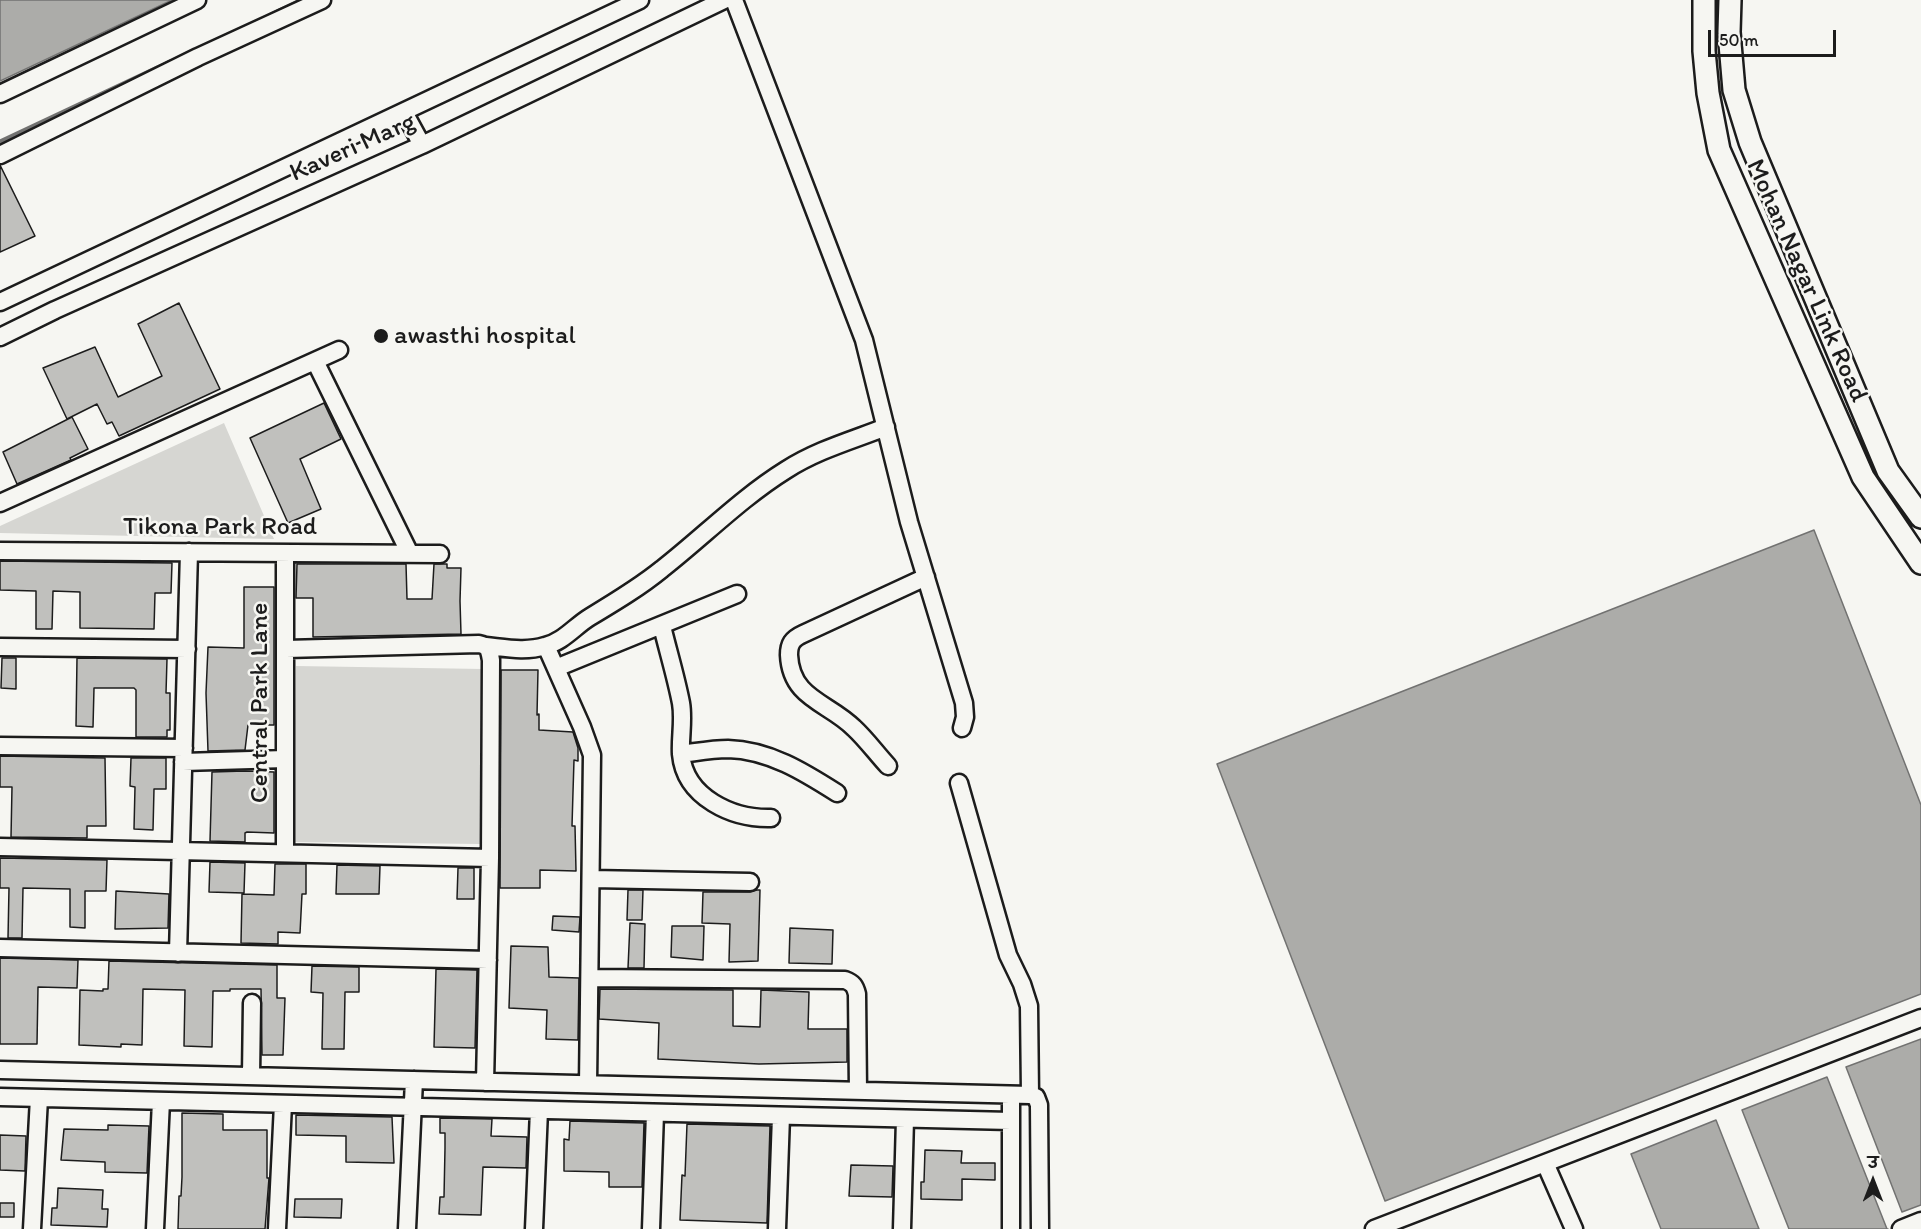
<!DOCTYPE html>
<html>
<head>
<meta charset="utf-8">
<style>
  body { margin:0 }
  #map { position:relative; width:1921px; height:1229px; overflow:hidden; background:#f6f6f2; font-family:Itim,"Playpen Sans Deva",sans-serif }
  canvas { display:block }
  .north { position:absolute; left:1843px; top:1151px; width:60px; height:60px; -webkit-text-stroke:4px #f6f6f2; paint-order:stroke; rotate:0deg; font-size:16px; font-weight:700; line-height:24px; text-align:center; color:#1c1c1c }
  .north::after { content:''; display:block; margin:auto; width:21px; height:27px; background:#1c1c1c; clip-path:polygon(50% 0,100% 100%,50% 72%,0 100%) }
  .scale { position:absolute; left:1708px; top:30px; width:128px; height:27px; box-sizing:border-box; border:3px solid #1c1c1c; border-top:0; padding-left:8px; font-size:18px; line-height:21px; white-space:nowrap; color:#1c1c1c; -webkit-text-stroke:4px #f6f6f2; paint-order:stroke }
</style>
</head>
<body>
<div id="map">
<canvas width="1921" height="1229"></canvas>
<div class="north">उ</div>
<div class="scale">50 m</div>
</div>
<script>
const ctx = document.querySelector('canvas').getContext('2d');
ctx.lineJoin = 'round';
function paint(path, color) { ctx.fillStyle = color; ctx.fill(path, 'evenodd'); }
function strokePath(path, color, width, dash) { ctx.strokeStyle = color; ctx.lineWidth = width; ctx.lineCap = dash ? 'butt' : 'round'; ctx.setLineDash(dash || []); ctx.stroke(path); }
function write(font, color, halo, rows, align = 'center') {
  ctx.font = font + ' Itim,sans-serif'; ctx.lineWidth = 5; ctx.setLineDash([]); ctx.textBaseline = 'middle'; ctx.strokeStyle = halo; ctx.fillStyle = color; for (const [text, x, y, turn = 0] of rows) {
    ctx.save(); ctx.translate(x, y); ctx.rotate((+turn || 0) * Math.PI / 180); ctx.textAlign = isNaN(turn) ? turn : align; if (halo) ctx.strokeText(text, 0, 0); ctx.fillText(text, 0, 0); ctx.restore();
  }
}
const green = new Path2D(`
  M224 423 274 539 0 533V526Z
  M296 666 483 669 481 844 293 842Z`);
const water = new Path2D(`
  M0 0H172L0 81Z
  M1814 530 1921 805V994L1385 1201 1217 764Z
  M1921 1039V1205L1902 1212 1846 1067Z
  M1827 1077 1887 1229H1888H1789L1742 1110Z
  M1716 1120 1759 1229H1661L1631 1154Z`);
const stream = new Path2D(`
  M271 15 302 0
  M0 142 170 62`);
const building = new Path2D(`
  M0 165 35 236 0 252Z
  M179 303 220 389 119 436 112 422 107 424 97 404 67 419 43 368 95 347 118 397 162 376 138 324Z
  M324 403 341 439 300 459 321 509 288 523 250 438Z
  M72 417 88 449 70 458 71 460 17 484 3 452Z
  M0 561 172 563 171 593H155L154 629 80 628V592L53 591 52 629H36V591L0 590Z
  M297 564H406L407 599H432L434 564H447V568H461L460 601 461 634 313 637V598H296Z
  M244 587H274V725H248L245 750 208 751 206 693 208 647 244 648Z
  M2 658H16V689L1 688Z
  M77 658 167 659 166 693H170V730H167V737H136V690L134 688H94L93 727 76 726Z
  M501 670H538L537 715 539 714V730L573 732 578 748V761L574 760 573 792 572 826H575L576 871 540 870V888H500Z
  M0 756 105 758 106 826H87V838L11 837 12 787H0Z
  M131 758H166V789H154L153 830 134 829 135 787 130 786Z
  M245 771 274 772V833L247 832 245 833V842L210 841 212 772Z
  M0 858 107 860 106 891H85V928L70 927V889L23 888 22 938H8L9 888H0Z
  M210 862 245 863 244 893 209 892Z
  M275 864H306V894H302L300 933 278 932V944L241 943 242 894 274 895Z
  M337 865 380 866 379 894H336Z
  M458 868H474V899H457Z
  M628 890H643L642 920H627Z
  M757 890H760L758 961 729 962 730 924 702 923 703 892H750Z
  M116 891 169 894 168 928 115 929Z
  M553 916 580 917 579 932 552 930Z
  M630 923 645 924 644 968H628Z
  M672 926H704L703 960 671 957Z
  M790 928 833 930 832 964 789 963Z
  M511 946 548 947 549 977 579 978 578 1040 546 1039 547 1010 509 1008Z
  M0 958 78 960 77 988 38 987 37 1044H0Z
  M109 961 277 965V998H285L283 1055H262L261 989H230V991H213L212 1047 184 1046 185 990 143 989 142 1045 121 1044V1047L79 1045 80 990 103 991V989H108Z
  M312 966 359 967V992H345L344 1049H322L323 993 311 992Z
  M436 969 477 970 475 1048 434 1047Z
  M600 989 733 990V1026L760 1027 761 990 809 992 808 1029H847V1062L759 1064 658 1059 659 1023 599 1019Z
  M182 1113 223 1114V1130H267V1178H269L265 1229H178L179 1196H181L182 1177Z
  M296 1115 392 1117 394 1163 346 1162V1136L296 1135Z
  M440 1118 492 1119 491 1136 527 1137 526 1168 483 1167 481 1215 439 1214 440 1197H444L445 1148V1133H440Z
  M570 1121 644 1123 642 1187H609V1172L564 1171V1139L569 1140Z
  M687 1124 770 1126 767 1223 680 1220 682 1175 685 1176Z
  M108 1125 149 1126 147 1173 105 1172V1162L61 1160 64 1129 108 1130Z
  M0 1135 26 1136 25 1171 0 1170Z
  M925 1150 962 1151 961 1163H995V1180L962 1179V1200L921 1199V1182H924Z
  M851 1165 893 1166 892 1197 849 1196Z
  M58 1188 103 1190 102 1209H108L107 1227 51 1225 52 1208H57Z
  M295 1199H342L341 1218 294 1217Z
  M0 1203H14V1217H0Z`);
const minor = new Path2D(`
  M734 0 864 340 909 522 964 703 965 717 962 728
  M0 94 197 0
  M404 112 422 145
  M0 155 198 57 322 0
  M0 302 640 0
  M0 337 55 310 422 145 724 0
  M315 361 410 554
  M0 503 339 350
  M0 551 440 554
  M662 626C668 651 676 677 681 703 684 720 680 737 681 754 685 798 733 819 771 818
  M486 646C506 648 526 652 545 646 563 642 575 626 590 617 615 602 640 587 662 569 703 537 741 498 786 470 817 450 853 440 886 427
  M546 646 582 727 592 755 588 1084
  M0 647 187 649
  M286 649 479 644C489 646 489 650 491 660L490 858 485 1082
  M556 668 737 594
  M0 746 184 748
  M681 754C697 752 712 749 728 749 769 750 804 772 837 793
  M183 762 285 759
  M888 766C876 753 866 739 854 728 828 702 791 699 789 655 789 644 792 639 803 634L926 577
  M959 783 1008 955 1022 984 1029 1006 1030 1095
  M0 847 490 858
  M285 853V553
  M592 879 750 882
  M0 948 488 960
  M178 953 189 552
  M590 978 845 980C853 983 855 986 857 994L858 1091
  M0 1070 1030 1095 1036 1097 1039 1105 1040 1229
  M251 1076 252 1003
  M0 1097 1011 1121
  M1545 1163 1574 1229
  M32 1229 39 1098
  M155 1229 161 1101
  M277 1229 283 1104
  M407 1229 414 1080
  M534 1229 539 1110
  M651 1229 655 1113
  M777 1229 781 1116
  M902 1229 905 1119
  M1011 1229V1095
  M1374 1229 1921 1018
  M1901 1229 1921 1221`);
const major = new Path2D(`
  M1704 0V51L1708 93 1719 150 1863 477 1921 563
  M1730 0 1729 32 1734 90 1750 142 1888 471 1921 517`);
const markers = [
  [381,336,8,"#1c1c1c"]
];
const streetNames = [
  ["Kaveri Marg",353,148,-24],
  ["Mohan Nagar Link Road",1806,281,66],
  ["Tikona Park Road",220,527],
  ["Central Park Lane",260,703,-90]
];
const poiNames = [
  ["awasthi hospital",394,336]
];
paint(green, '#d6d6d2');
paint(water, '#acaca9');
strokePath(water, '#727271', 1.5);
strokePath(stream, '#727271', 5);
paint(building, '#c0c0bd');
strokePath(building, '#1c1c1c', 1.5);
strokePath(minor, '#1c1c1c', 21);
strokePath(major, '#1c1c1c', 26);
strokePath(minor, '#f6f6f2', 16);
strokePath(major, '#f6f6f2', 21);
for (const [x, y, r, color] of markers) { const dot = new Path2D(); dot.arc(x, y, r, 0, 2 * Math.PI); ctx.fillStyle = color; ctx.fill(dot); strokePath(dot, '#f6f6f2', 2); }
write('26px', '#1c1c1c', '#f6f6f2', streetNames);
write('26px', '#1c1c1c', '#f6f6f2', poiNames, 'left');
</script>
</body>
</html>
